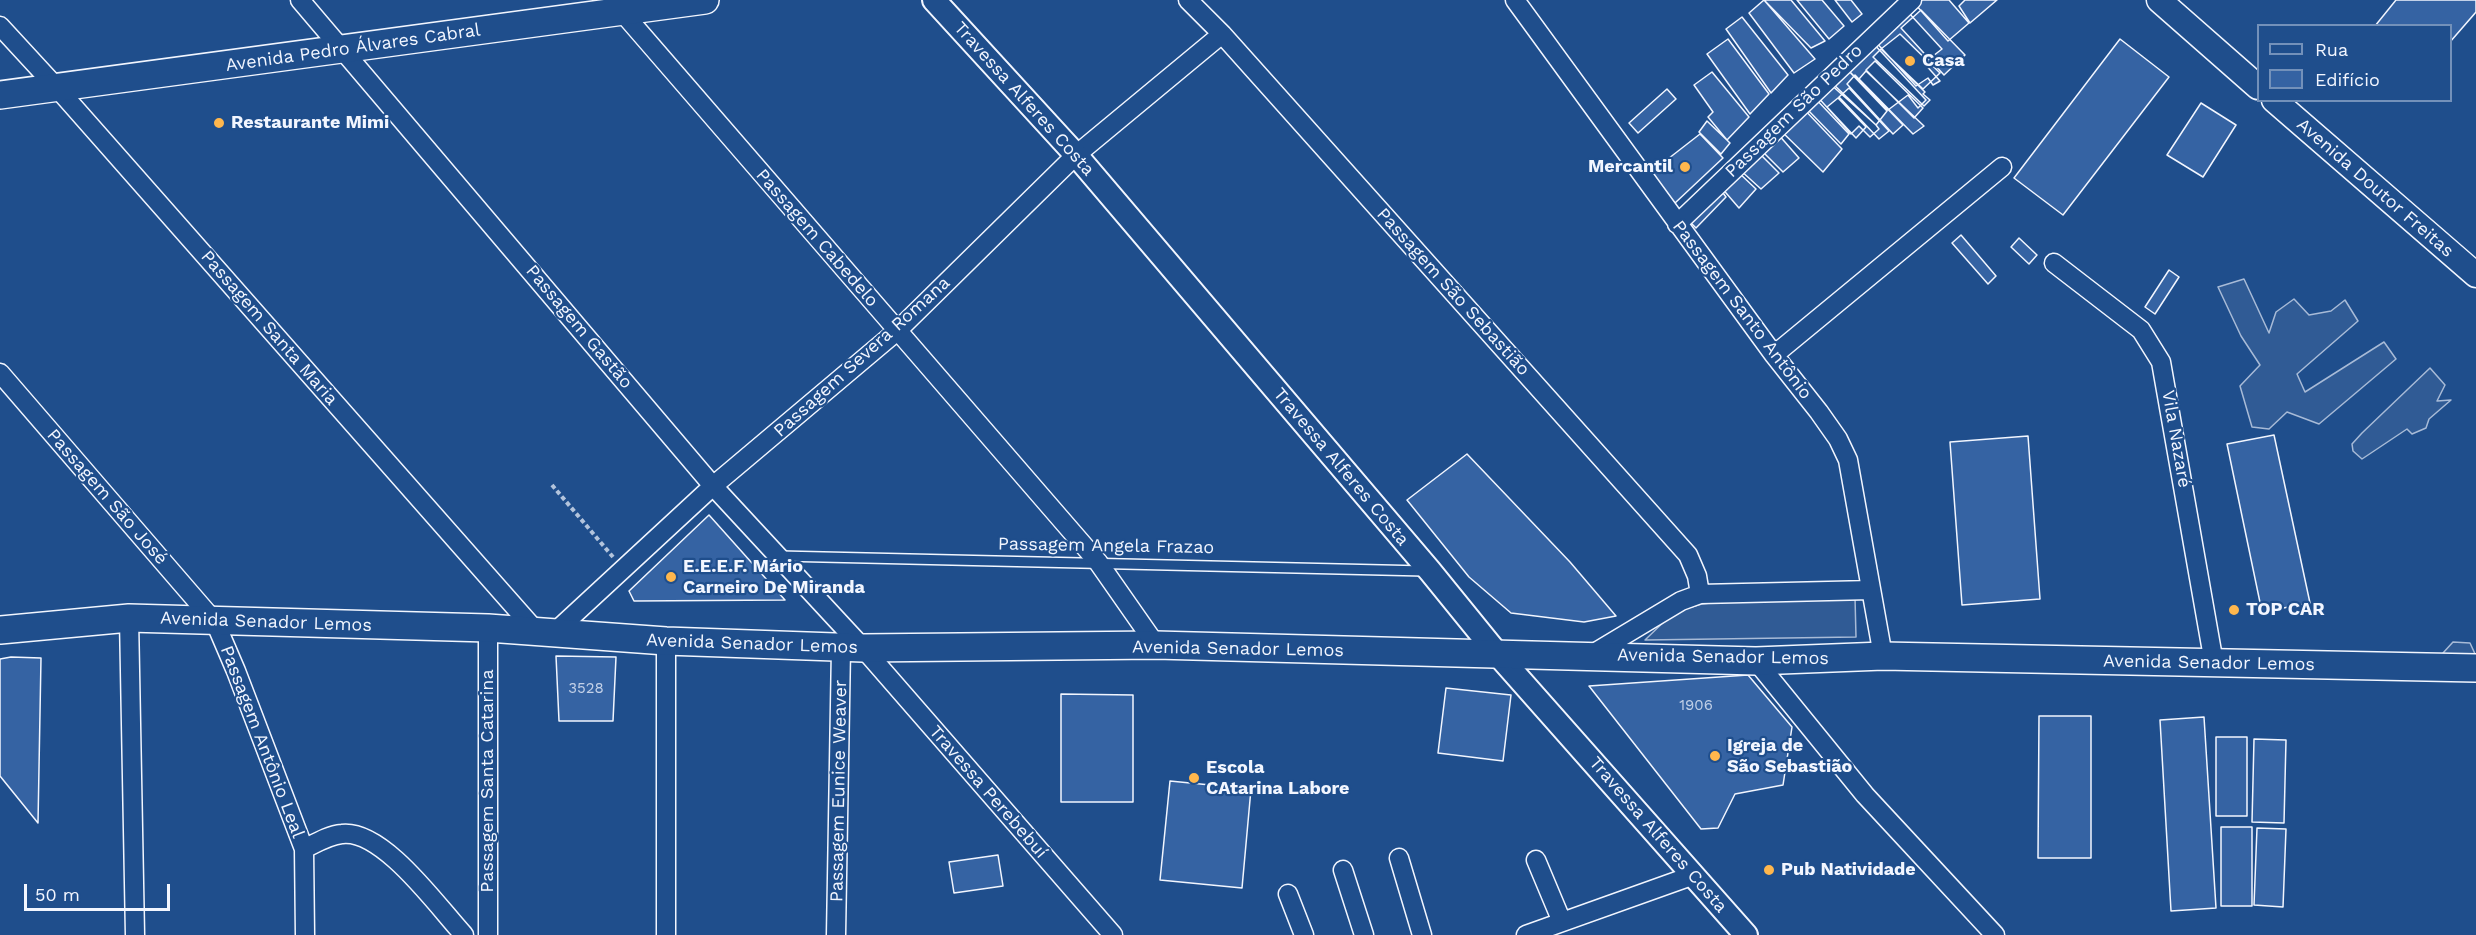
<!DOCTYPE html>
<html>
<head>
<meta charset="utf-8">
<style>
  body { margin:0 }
  #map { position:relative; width:2476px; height:935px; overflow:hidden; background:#1f4e8c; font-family:"Work Sans",sans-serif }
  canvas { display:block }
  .legend { position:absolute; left:2257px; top:24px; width:195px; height:78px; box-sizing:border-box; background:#1f4e8c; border:2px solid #7391ba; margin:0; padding:8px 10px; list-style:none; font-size:18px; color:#f2f6ff }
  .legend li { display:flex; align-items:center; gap:12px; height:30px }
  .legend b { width:30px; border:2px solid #7391ba }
  .scale { position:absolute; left:24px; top:884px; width:146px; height:27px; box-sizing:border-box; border:3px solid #f2f6ff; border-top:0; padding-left:8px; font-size:18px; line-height:21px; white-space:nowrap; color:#f2f6ff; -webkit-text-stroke:4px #1f4e8c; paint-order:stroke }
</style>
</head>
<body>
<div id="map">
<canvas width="2476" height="935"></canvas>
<ul class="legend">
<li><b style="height:8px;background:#1f4e8c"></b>Rua</li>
<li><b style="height:16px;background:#3563a3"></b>Edifício</li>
</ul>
<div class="scale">50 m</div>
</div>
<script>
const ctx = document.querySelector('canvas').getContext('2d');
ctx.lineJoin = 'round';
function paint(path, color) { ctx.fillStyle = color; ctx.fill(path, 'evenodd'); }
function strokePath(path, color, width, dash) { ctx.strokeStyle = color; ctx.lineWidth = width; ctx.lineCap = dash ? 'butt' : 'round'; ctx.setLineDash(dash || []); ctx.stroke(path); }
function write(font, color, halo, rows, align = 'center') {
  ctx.font = font + ' "Work Sans",sans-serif'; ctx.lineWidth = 4.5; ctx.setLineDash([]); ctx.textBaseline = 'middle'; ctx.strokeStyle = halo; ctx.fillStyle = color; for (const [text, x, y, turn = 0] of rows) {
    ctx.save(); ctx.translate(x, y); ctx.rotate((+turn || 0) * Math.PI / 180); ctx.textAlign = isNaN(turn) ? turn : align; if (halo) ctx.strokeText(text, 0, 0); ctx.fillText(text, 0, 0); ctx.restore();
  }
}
const built = new Path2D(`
  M2244 279 2269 333 2276 312 2294 299 2309 315 2331 311 2345 300 2358 321 2297 374 2305 392 2384 342 2396 359 2319 424 2287 412 2269 429 2252 427 2240 386 2260 365 2241 336 2218 287Z
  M2430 368 2445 385 2437 401 2451 400 2429 419 2426 428 2412 434 2407 429 2362 459 2353 451 2352 444 2362 433Z
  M1855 597 1856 637 1645 640 1674 612 1702 604 1743 599Z
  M2453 642 2470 643 2476 656 2446 664 2443 653Z`);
const building = new Path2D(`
  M1764 0H1791L1825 41 1811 48Z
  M1764 0 1815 59 1794 73 1749 13Z
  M1797 0H1822L1844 26 1829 39Z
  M1835 0H1851L1862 14 1852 22Z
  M1920 0H1949L1969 23 1948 41 1915 4Z
  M1965 0H1997L1970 23 1959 6Z
  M2396 0H2476V12L2450 42V26H2375Z
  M1921 10 1965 55 1944 75 1901 28Z
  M1908 12 1942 49 1924 63 1940 81 1933 85 1928 78 1916 86 1873 39Z
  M1742 17 1788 75 1771 93 1726 29Z
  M1900 34 1940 73 1923 89 1881 49Z
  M1728 39 1769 94 1750 114 1707 54Z
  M2120 39 2169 77 2063 215 2014 178Z
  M1872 42 1926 100 1918 108 1908 95 1888 110 1844 66Z
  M1881 49 1925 92 1923 94 1930 100 1924 106 1873 57Z
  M1875 61 1923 108 1914 118 1866 70Z
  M1844 66 1887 111 1876 125 1830 81Z
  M1866 71 1924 126 1913 134 1859 79Z
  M1712 72 1749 117 1727 140 1708 117 1713 112 1694 85Z
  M1855 75 1903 125 1893 134 1847 84Z
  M1828 82 1876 125 1879 129 1870 137 1859 126 1851 134 1815 94Z
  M1849 88 1889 131 1879 139 1839 97Z
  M1667 89 1676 99 1638 133 1629 123Z
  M1813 96 1849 134 1841 144 1804 106Z
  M1838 98 1866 127 1856 138 1827 107Z
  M2201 103 2236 125 2203 177 2167 155Z
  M1800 105 1842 149 1823 172 1777 127Z
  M1707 121 1730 143 1721 154 1699 132Z
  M1777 133 1799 158 1783 172 1759 148Z
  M1700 134 1723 158 1675 203 1646 176Z
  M1757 151 1779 173 1761 189 1739 169Z
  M1737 171 1756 189 1739 208 1720 186Z
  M1718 186 1726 197 1696 228 1686 218Z
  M1961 235 1996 276 1988 284 1952 243Z
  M2019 238 2037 255 2029 264 2011 247Z
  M2169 270 2179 277 2155 314 2145 307Z
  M2274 435 2310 603 2262 612 2227 444Z
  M2028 436 2040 599 1962 605 1950 442Z
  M1467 454 1570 562 1616 616 1584 622 1511 613 1469 577 1407 500Z
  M709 515 785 600 634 601 629 591Z
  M556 656 616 657 613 721H559Z
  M11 657 41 658 38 823 0 776V659Z
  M1748 675 1792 727 1783 785 1735 794 1718 828 1701 829 1589 686Z
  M1446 688 1511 695 1503 761 1438 753Z
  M1061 694 1133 695V802H1061Z
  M2039 716H2091V858H2038Z
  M2204 717 2216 908 2171 911 2160 720Z
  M2216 737H2247V816H2216Z
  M2254 739 2286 740 2284 823 2252 822Z
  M1170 781 1251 789 1242 888 1160 880Z
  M2221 827H2252V906H2221Z
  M2257 828 2286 829 2283 907 2254 905Z
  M998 855 1003 886 954 893 949 862Z`);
const path = new Path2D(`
  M552 485 613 557`);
const service = new Path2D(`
  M780 556 1425 571`);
const minor = new Path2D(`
  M300 0 713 486 863 648 1113 935
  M1188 0 1222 34 1688 555 1697 576 1700 594
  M1515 0 1774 355 1819 412 1838 439 1848 460 1883 656
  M616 5 1098 562 1156 645
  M0 26 58 89 536 631
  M1677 224 1912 0
  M2054 263 2141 330 2161 362 2214 663
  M1774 355 2002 167
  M0 373 215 622 236 671 304 849 305 935
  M129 618 135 935
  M555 632 713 486 897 331 1076 155 1222 34
  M666 641V935
  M1591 655 1681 601 1700 594 1871 590
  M1756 661 1865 795 1995 935
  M304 849C316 843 329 835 342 834 383 829 438 907 464 935
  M1399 858 1422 935
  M1536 860 1562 922
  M1343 870 1364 935
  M1288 894 1304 935
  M488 935V628
  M836 935 841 648
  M1526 935 1694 875`);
const tertiary = new Path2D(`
  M934 0 1076 155 1430 571 1499 656 1746 935`);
const secondary = new Path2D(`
  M2159 0 2258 87
  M2274 100 2476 275`);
const primary = new Path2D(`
  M0 95 705 0
  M0 630 129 618 488 628 666 641 863 648 1156 645 1756 661 1883 656 2476 668`);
const markers = [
  [1910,61,6,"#ffb74d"],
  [219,123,6,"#ffb74d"],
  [1685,167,6,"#ffb74d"],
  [671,577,6,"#ffb74d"],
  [2234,610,6,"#ffb74d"],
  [1715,756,6,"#ffb74d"],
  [1194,778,6,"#ffb74d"],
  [1769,870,6,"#ffb74d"]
];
const numberNames = [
  ["3528",586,689],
  ["1906",1696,706]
];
const streetNames = [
  ["Avenida Pedro Álvares Cabral",353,48,-8],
  ["Travessa Alferes Costa",1024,99,48],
  ["Passagem São Pedro",1794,111,-44],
  ["Avenida Doutor Freitas",2375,188,41],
  ["Passagem Cabedelo",817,238,49],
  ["Passagem São Sebastião",1453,292,48],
  ["Passagem Santo Antônio",1742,310,53],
  ["Passagem Gastão",579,327,50],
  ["Passagem Santa Maria",269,328,49],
  ["Passagem Severa Romana",862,357,-42],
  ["Vila Nazaré",2176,439,80],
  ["Travessa Alferes Costa",1341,467,50],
  ["Passagem São José",107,497,49],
  ["Passagem Angela Frazao",1106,546,1],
  ["Avenida Senador Lemos",266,622,2],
  ["Avenida Senador Lemos",752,644,2],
  ["Avenida Senador Lemos",1238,649,1],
  ["Avenida Senador Lemos",1723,657,1],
  ["Avenida Senador Lemos",2209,663,1],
  ["Passagem Antônio Leal",262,742,69],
  ["Passagem Santa Catarina",488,781,-90],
  ["Passagem Eunice Weaver",839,791,-89],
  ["Travessa Perebebuí",988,792,49],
  ["Travessa Alferes Costa",1658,835,49]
];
const poiNames = [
  ["Casa",1922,61],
  ["Restaurante Mimi",231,123],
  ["Mercantil",1673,167,"right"],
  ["E.E.E.F. Mário",683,567],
  ["Carneiro De Miranda",683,588],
  ["TOP CAR",2246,610],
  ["Igreja de",1727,746],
  ["São Sebastião",1727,767],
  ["Escola",1206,768],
  ["CAtarina Labore",1206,789],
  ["Pub Natividade",1781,870]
];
paint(built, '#305b95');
strokePath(built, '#a8bbd7', 1.5);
paint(building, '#3563a3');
strokePath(building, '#f2f6ff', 1.5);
strokePath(service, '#f2f6ff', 12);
strokePath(minor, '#f2f6ff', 21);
strokePath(tertiary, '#f2f6ff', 26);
strokePath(secondary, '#f2f6ff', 27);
strokePath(primary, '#f2f6ff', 30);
strokePath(path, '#b3c4dc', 4, [4.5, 3]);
strokePath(service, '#1f4e8c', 9);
strokePath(minor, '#1f4e8c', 18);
strokePath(tertiary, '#1f4e8c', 22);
strokePath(secondary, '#1f4e8c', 24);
strokePath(primary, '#1f4e8c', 27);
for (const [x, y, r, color] of markers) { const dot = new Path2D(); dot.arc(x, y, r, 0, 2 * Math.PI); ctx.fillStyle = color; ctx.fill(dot); strokePath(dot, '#1f4e8c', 2); }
write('15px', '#c3d1e8', null, numberNames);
write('18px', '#f2f6ff', '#1f4e8c', streetNames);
write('bold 18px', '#f2f6ff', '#1f4e8c', poiNames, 'left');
</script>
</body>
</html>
